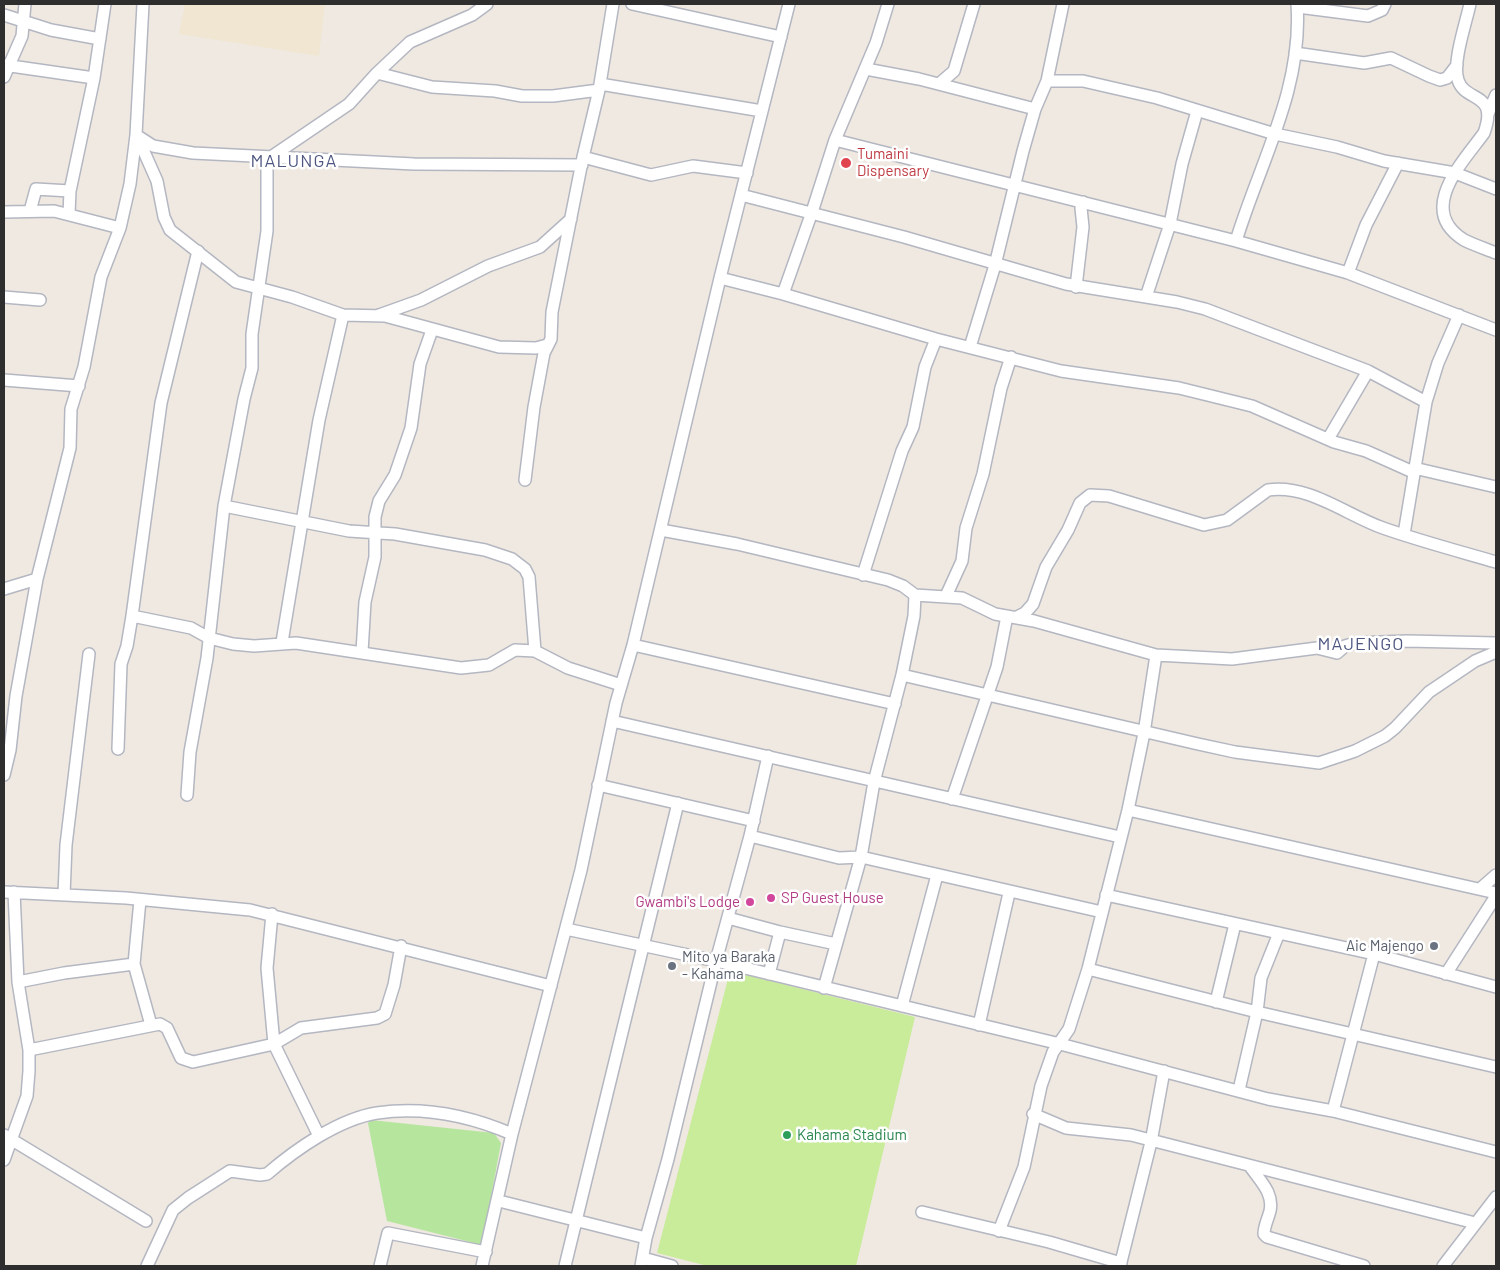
<!DOCTYPE html>
<html>
<head>
<meta charset="utf-8">
<style>
  body { margin:0 }
  #map { position:relative; width:1500px; height:1270px; overflow:hidden; background:#efe9e1; font-family:Barlow,sans-serif }
  canvas { display:block }
  .frame { position:absolute; inset:0; border:5px solid #2e2e2e; pointer-events:none }
</style>
</head>
<body>
<div id="map">
<canvas width="1500" height="1270"></canvas>
<div class="frame"></div>
</div>
<script>
const ctx = document.querySelector('canvas').getContext('2d');
ctx.lineJoin = 'round';
function paint(path, color) { ctx.fillStyle = color; ctx.fill(path, 'evenodd'); }
function strokePath(path, color, width, dash) { ctx.strokeStyle = color; ctx.lineWidth = width; ctx.lineCap = dash ? 'butt' : 'round'; ctx.setLineDash(dash || []); ctx.stroke(path); }
function write(font, color, halo, rows, align = 'center') {
  ctx.font = font + ' Barlow,sans-serif'; ctx.lineWidth = 5; ctx.setLineDash([]); ctx.textBaseline = 'middle'; ctx.strokeStyle = halo; ctx.fillStyle = color; for (const [text, x, y, turn = 0] of rows) {
    ctx.save(); ctx.translate(x, y); ctx.rotate((+turn || 0) * Math.PI / 180); ctx.textAlign = isNaN(turn) ? turn : align; if (halo) ctx.strokeText(text, 0, 0); ctx.fillText(text, 0, 0); ctx.restore();
  }
}
const education = new Path2D(`
  M185 4H325L319 56 179 34Z`);
const green = new Path2D(`
  M371 1120 494 1133 501 1143 482 1245 387 1221 368 1123Z`);
const pitch = new Path2D(`
  M730 971 915 1017 856 1266H708L657 1253Z`);
const minor = new Path2D(`
  M632 4 781 37
  M1470 4C1466 23 1452 63 1458 80 1465 103 1499 91 1484 133 1462 163 1416 210 1464 240 1474 245 1486 249 1496 253
  M1298 7 1368 16 1382 10 1385 4
  M4 15 51 30 100 39
  M1295 53 1364 63 1391 58 1429 76 1440 80 1447 78 1457 65
  M4 65 94 78
  M866 69 919 79 1035 109
  M377 73 432 87 495 91 522 96H553L599 90
  M4 77 22 36 25 4
  M1047 81H1083L1157 98 1275 134 1337 147 1384 161 1455 173 1496 189
  M600 84 762 111
  M939 84 954 71 974 4
  M1488 114 1496 95
  M136 135 153 146 193 153 414 164 582 165
  M137 136 157 181 164 217 170 230 236 282 292 297 343 315 385 316 499 347 536 348 547 345
  M835 140 1236 241 1348 273 1496 330
  M583 157 651 175 693 166 747 173
  M741 195 904 237 1066 284 1177 302 1205 309 1368 371 1426 402
  M30 211 36 189 70 191
  M4 212 54 211 120 228
  M69 214 70 191 94 78 105 4
  M1236 241C1260 162 1303 89 1297 4
  M1348 273 1366 225 1398 163
  M720 278 783 294 936 339 1061 371 1179 388 1252 406 1334 442 1366 451 1413 472
  M1076 287 1083 227 1081 208 1083 202
  M783 294 812 212 835 140 876 43 888 4
  M4 297 40 300
  M1146 297 1170 224 1182 164 1197 111
  M379 315 421 300 488 266 540 247 571 219
  M970 347 995 265 1023 151 1035 109 1047 81 1063 4
  M4 380 79 386
  M1328 439 1368 371
  M1414 468 1496 487
  M525 480 534 407 544 353 551 339 552 312 583 157 599 90 613 4
  M224 506 349 531 395 534 485 550 512 559 525 569 529 577 535 651
  M661 530 737 544 888 580 903 586 915 595 914 616 902 675 874 782 861 857 824 988
  M1404 534 1426 402 1438 363 1459 315
  M863 575 902 451 913 427 925 367 936 339
  M4 589 37 579
  M915 595 962 598 995 614 1034 621 1156 655 1144 733 1128 810 1088 969 1069 1029 1053 1052 1041 1086 1024 1167 999 1231
  M946 596 962 561 966 528 983 474 1001 388 1011 357
  M132 616 191 628 209 638 233 644 254 646 296 643 461 668 489 665 515 650 535 651 568 668 621 685
  M1017 617 1025 613 1033 604 1046 567 1068 530 1080 503 1090 495 1109 496 1204 525 1227 520 1268 490C1309 484 1346 515 1383 528 1420 541 1458 551 1496 562
  M282 642 319 420 343 315
  M633 645 895 704
  M362 652 365 602 375 557V517L379 501 395 475 411 428 420 364 432 330
  M1156 655 1232 659 1317 648 1337 653 1345 646 1355 643 1407 641 1496 643
  M902 675 1198 744 1235 752 1319 763 1355 751 1385 736 1395 728 1429 692 1475 661 1496 652
  M612 721 1120 837
  M118 749 121 664 127 646 132 616 161 403 198 251
  M4 775 10 750 16 696 37 579 70 448 71 409 84 367 101 277 120 228 130 184 136 135 143 4
  M598 785 754 821
  M187 795 190 752 207 658 224 506 244 399 252 368V334L267 231V163L271 157 349 104 377 73 410 42 472 15 487 4
  M952 799 997 667 1007 616
  M1128 810 1496 893
  M750 836 839 858 861 857 1102 912
  M1480 889 1496 875
  M4 892 126 898 250 910 551 986
  M64 895 66 845 89 654
  M1106 895 1374 954 1496 987
  M272 914 267 968 274 1044 319 1136
  M728 918 780 932 836 944
  M566 929 716 961 1060 1044 1268 1099 1333 1111 1496 1152
  M134 964 140 900
  M1088 969 1257 1012 1496 1067
  M769 974 780 932
  M1446 974 1496 896
  M18 982 64 973 134 964 151 1025
  M1216 1002 1235 924
  M902 1006 937 875
  M979 1025 1009 893
  M29 1050 160 1024 167 1028 181 1058 193 1062 274 1044 301 1028 377 1018 385 1014 394 985 401 946
  M1239 1090 1257 1012 1261 978 1279 933
  M1333 1111 1374 954
  M1033 1114 1066 1128 1131 1135 1475 1223
  M4 1135 146 1221
  M4 1160 27 1096 29 1071V1050L18 982 14 892
  M1250 1166C1260 1181 1274 1193 1270 1211 1268 1219 1264 1226 1264 1234L1267 1237 1364 1266
  M499 1201 646 1238
  M922 1212 1049 1242 1121 1263
  M643 1258 672 1266
  M147 1266 173 1210 188 1198 230 1171 260 1175 267 1174C296 1149 339 1119 377 1113 424 1106 470 1116 512 1134
  M380 1266 388 1233 486 1252
  M482 1266 512 1134 581 870 616 703 633 645 720 278 789 4
  M565 1266 678 803
  M641 1266 646 1238 668 1159 716 961 750 836 768 756
  M1120 1266 1151 1142 1164 1071
  M1443 1266 1496 1197`);
const markers = [
  [846,163,6,"#e0444e"],
  [771,898,5,"#d1479c"],
  [750,902,5,"#d1479c"],
  [1434,946,5,"#6b7280"],
  [672,966,5,"#6b7280"],
  [787,1135,5,"#2e9e5b"]
];
const healthNames = [
  ["Tumaini",857,154],
  ["Dispensary",857,171]
];
const hotelNames = [
  ["SP Guest House",781,898],
  ["Gwambi's Lodge",740,902,"right"]
];
const worshipNames = [
  ["Aic Majengo",1424,946],
  ["Mito ya Baraka",682,957,"left"],
  ["- Kahama",682,974,"left"]
];
const leisureNames = [
  ["Kahama Stadium",797,1135]
];
const quarterNames = [
  ["MALUNGA",294,161],
  ["MAJENGO",1361,644]
];
paint(education, '#f0e6d1');
paint(green, '#b6e59e');
paint(pitch, '#c9ec9a');
strokePath(minor, '#b4b7c1', 14);
strokePath(minor, '#fff', 11);
for (const [x, y, r, color] of markers) { const dot = new Path2D(); dot.arc(x, y, r, 0, 2 * Math.PI); ctx.fillStyle = color; ctx.fill(dot); strokePath(dot, '#fff', 2); }
write('15px', '#be3a42', '#fff', healthNames, 'left');
write('15px', '#b23c85', '#fff', hotelNames, 'left');
write('15px', '#5b616d', '#fff', worshipNames, 'right');
write('15px', '#27864d', '#fff', leisureNames, 'left');
ctx.letterSpacing = '1px';
write('18px', '#4d5680', '#fff', quarterNames);
ctx.letterSpacing = '0px';
</script>
</body>
</html>
